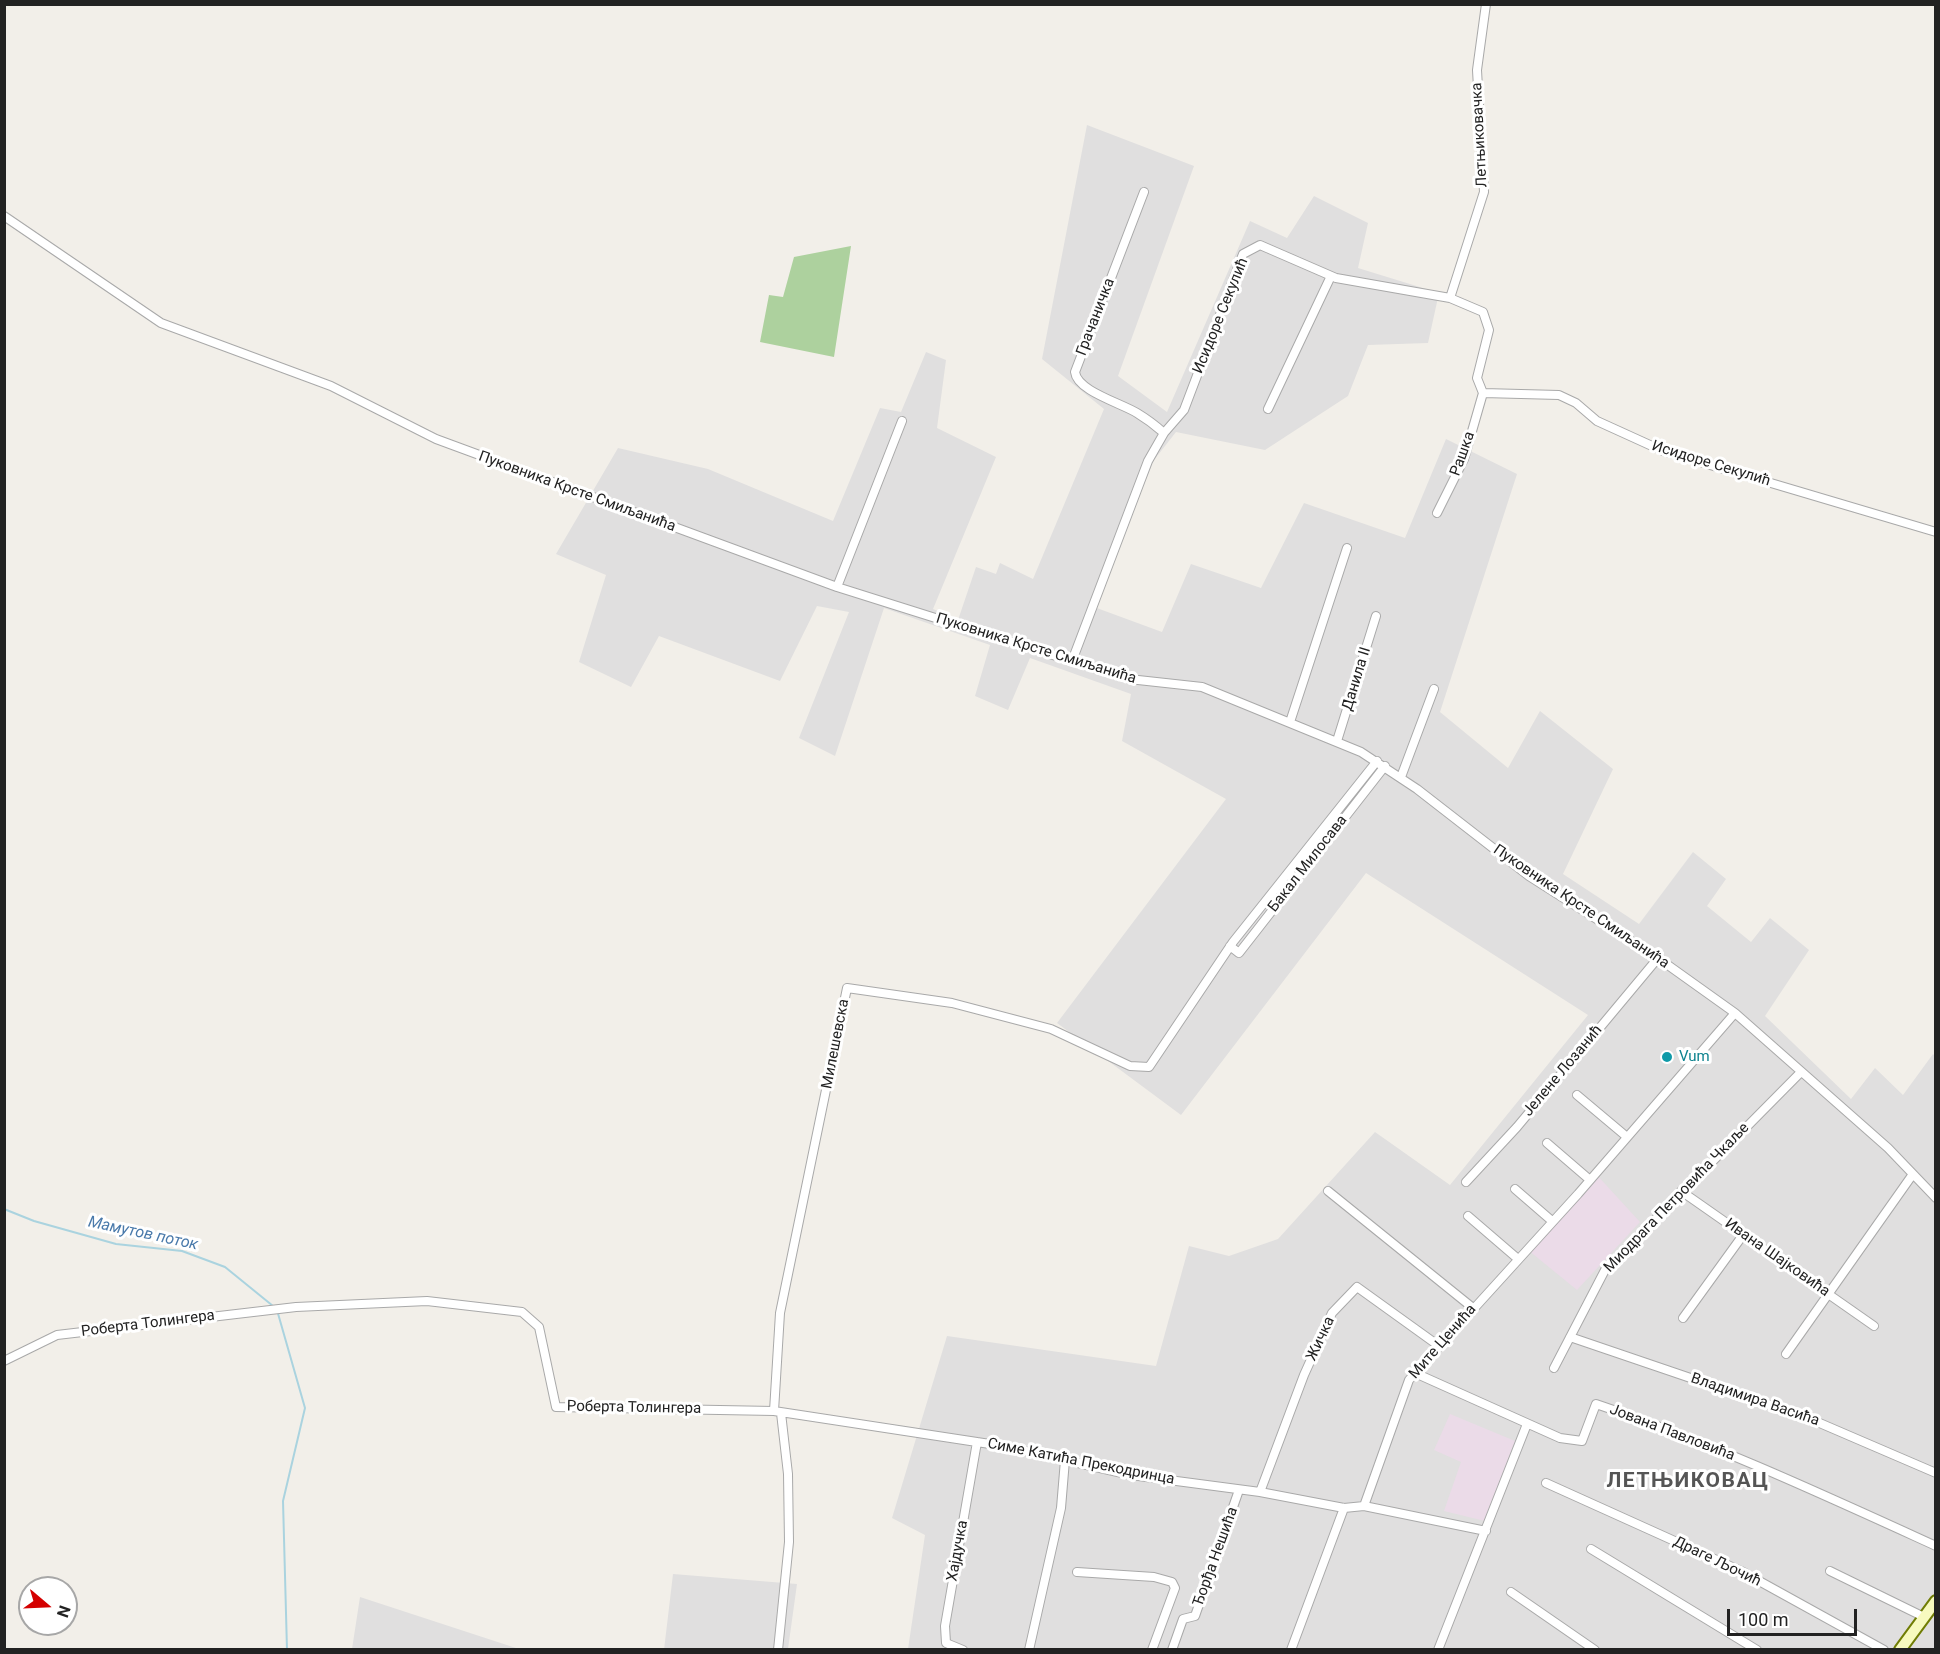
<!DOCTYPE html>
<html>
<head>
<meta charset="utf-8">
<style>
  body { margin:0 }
  #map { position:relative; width:1940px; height:1654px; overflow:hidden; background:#f2efe9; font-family:Roboto,sans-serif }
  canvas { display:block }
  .frame { position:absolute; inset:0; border:6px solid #222; pointer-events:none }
  .north { position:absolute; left:18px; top:1576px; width:60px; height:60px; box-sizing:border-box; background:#fff; border:2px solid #a7a7a7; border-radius:50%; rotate:109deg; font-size:16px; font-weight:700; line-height:24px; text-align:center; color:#222 }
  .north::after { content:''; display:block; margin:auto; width:21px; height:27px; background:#d40000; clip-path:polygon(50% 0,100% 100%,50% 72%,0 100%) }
  .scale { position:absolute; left:1727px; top:1609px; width:130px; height:27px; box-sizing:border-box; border:3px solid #222; border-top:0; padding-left:8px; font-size:18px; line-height:21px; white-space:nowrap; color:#222; -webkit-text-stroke:4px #fff; paint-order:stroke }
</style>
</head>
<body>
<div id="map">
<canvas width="1940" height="1654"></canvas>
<div class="frame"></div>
<div class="north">N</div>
<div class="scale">100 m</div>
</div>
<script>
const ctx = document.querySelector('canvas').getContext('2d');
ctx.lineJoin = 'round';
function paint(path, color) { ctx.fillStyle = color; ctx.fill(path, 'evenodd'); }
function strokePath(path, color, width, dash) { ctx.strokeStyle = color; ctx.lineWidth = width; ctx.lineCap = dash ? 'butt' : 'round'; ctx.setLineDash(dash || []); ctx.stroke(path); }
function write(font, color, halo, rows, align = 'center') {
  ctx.font = font + ' Roboto,sans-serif'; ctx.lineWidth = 6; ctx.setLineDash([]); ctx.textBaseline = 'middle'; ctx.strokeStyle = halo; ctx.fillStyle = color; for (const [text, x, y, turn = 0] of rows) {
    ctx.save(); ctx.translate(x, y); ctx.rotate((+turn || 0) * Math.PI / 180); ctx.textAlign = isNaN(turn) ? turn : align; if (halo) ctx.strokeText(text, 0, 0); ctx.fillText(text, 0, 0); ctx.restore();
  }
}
const residential = new Path2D(`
  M1087 125 1194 166 1118 376 1167 412 1250 221 1287 238 1314 196 1368 223 1358 268 1439 293 1428 343 1368 345 1348 396 1265 450 1176 432 1154 460 1094 607 1162 632 1191 564 1261 588 1304 503 1405 538 1446 439 1517 474 1440 712 1508 768 1540 711 1613 769 1563 874 1639 924 1693 852 1726 879 1707 906 1751 942 1770 918 1809 950 1765 1016 1851 1099 1875 1068 1903 1095 1933 1054 1935 1056V1649H908L925 1535 892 1518 947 1336 1156 1366 1189 1246 1229 1256 1278 1239 1375 1132 1450 1185 1588 1015 1366 873 1181 1115 1057 1023 1226 799 1122 741 1131 694 1030 658 1008 710 975 696 990 645 884 608 835 756 799 738 849 612 817 606 780 681 659 636 631 687 579 662 606 575 556 554 618 448 708 469 833 521 880 408 901 412 926 352 946 360 937 428 996 457 933 609 958 620 976 567 996 574 1000 563 1033 579 1104 409 1042 359Z
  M673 1574 797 1584 788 1649 664 1650Z
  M360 1597 519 1649H352Z`);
const industrial = new Path2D(`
  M1596 1174 1640 1222 1577 1290 1528 1250Z
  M1450 1414 1515 1441 1485 1521 1444 1511 1461 1462 1434 1450Z`);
const forest = new Path2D(`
  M851 246 834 357 760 342 769 295 783 297 794 257Z`);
const stream = new Path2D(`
  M4 1209 34 1221 116 1244 182 1251 225 1267 273 1306
  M277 1310 305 1408 283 1501 287 1650`);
const street = new Path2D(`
  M1144 192 1075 372C1077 391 1121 403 1137 413 1147 419 1155 425 1164 433
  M4 216 161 323 331 386 436 439 837 587 1129 679 1202 687 1361 752 1417 789 1529 876 1658 958 1735 1013 1888 1148 1936 1198
  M1450 298 1484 192 1477 70 1486 4
  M1268 409 1331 276
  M1437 513 1464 459 1483 393
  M837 587 902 421
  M1072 661 1148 461 1164 433 1184 410 1243 254 1260 245 1336 278 1450 298 1483 312 1489 330 1477 378 1483 393 1559 395 1576 403 1597 421 1663 451 1936 532
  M1290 722 1347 548
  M1337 741 1376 616
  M1401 777 1434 689
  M1230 946 1239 953 1385 766
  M1577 1095 1627 1137
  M1547 1143 1590 1180
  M1466 1182 1517 1127 1658 958
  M1515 1189 1552 1221
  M1328 1191 1473 1308
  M1681 1191 1874 1326
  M1468 1216 1518 1259
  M1683 1318 1743 1235
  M1570 1337 1808 1418 1936 1473
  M1786 1354 1913 1174
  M4 1361 57 1335 296 1307 427 1301 522 1312 539 1327 556 1407 774 1411 1003 1446 1131 1475 1260 1492 1344 1508 1364 1506 1486 1531
  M1554 1368 1605 1270 1800 1073
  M1415 1373 1560 1438 1582 1441 1596 1404C1712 1443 1824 1495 1936 1546
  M774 1411 780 1313 847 988 952 1003 1051 1029 1130 1066 1149 1067 1233 942 1377 761
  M1546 1483 1741 1571 1884 1650
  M1260 1492 1304 1375 1332 1313 1357 1287 1439 1346
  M1364 1506 1409 1380 1578 1194 1735 1013
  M1591 1549 1757 1650
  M1830 1571 1924 1617
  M1077 1572 1154 1577 1172 1582 1175 1588 1152 1650
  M1511 1592 1595 1650
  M778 1650 789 1542 788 1474 781 1413
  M963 1650 946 1643 945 1626 977 1442
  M1029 1650 1061 1508 1065 1460
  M1172 1650 1183 1619 1195 1616 1239 1490
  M1291 1650 1344 1508
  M1438 1650 1527 1424`);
const secondary = new Path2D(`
  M1900 1650 1936 1601`);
const markers = [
  [1667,1057,6,"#0f9aa8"]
];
const streetNames = [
  ["Летњиковачка",1480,135,-93],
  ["Исидоре Секулић",1221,316,-68],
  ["Грачаничка",1096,317,-69],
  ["Рашка",1463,454,-70],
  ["Исидоре Секулић",1711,464,17],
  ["Пуковника Крсте Смиљанића",577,492,20],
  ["Пуковника Крсте Смиљанића",1036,649,17],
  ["Данила II",1357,679,-73],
  ["Бакал Милосава",1308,864,-52],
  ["Пуковника Крсте Смиљанића",1581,907,34],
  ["Милешевска",836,1044,-79],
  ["Јелене Лозанић",1563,1071,-50],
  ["Миодрага Петровића Чкаље",1677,1198,-46],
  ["Ивана Шајковића",1777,1258,35],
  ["Роберта Толингера",148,1324,-7],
  ["Жичка",1321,1339,-65],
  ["Мите Ценића",1443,1342,-49],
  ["Владимира Васића",1755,1400,19],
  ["Роберта Толингера",634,1408,1],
  ["Јована Павловића",1672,1433,21],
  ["Симе Катића Прекодринца",1081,1462,11],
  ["Хајдучка",958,1551,-80],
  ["Ђорђа Нешића",1216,1557,-70],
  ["Драге Љочић",1717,1562,26]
];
const cultureNames = [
  ["Vum",1679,1057]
];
const waterNames = [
  ["Мамутов поток",143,1234,12]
];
const districtNames = [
  ["ЛЕТЊИКОВАЦ",1688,1482]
];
paint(residential, '#e0dfdf');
paint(industrial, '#ebdbe8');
paint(forest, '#add19e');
strokePath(stream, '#aad3df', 2);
strokePath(street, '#a9a9a9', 10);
strokePath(secondary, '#707d05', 14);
strokePath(street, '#fff', 8);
strokePath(secondary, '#f7fabf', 10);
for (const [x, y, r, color] of markers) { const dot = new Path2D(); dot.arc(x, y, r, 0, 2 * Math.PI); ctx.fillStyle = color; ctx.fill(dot); strokePath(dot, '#fff', 2); }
write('15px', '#222', '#fff', streetNames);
write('15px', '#0d838f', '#fff', cultureNames, 'left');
write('italic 16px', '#4a7aab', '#fff', waterNames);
ctx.letterSpacing = '1.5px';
write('bold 21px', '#555', '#fff', districtNames);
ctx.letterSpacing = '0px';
</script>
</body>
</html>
